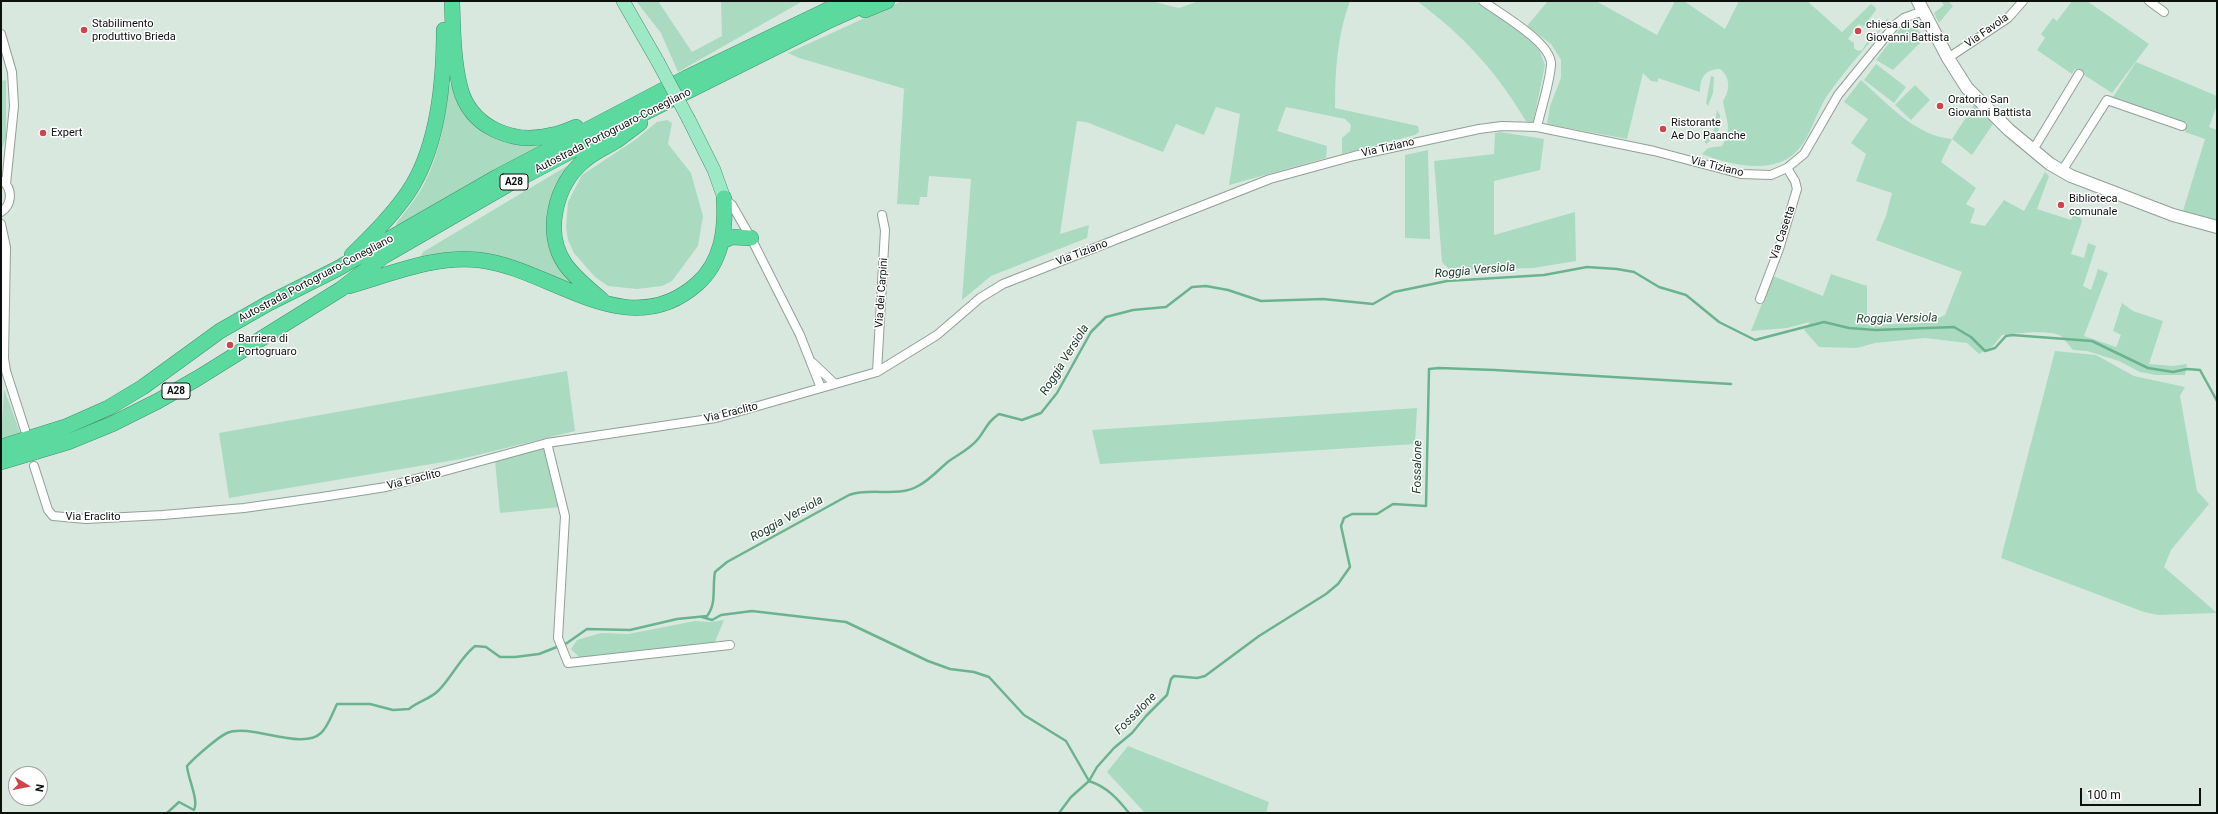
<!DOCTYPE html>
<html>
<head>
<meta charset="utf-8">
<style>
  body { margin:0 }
  #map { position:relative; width:2218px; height:814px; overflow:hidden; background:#d9e8df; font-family:Roboto,sans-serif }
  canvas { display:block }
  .frame { position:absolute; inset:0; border:2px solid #0c110e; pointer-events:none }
  .north { position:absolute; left:8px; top:766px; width:40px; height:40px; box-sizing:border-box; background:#fff; border:1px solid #9ea09f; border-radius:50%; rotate:100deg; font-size:11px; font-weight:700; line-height:16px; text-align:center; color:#0c110e }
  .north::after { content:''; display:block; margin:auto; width:14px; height:18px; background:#d34349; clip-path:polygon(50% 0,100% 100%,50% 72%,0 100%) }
  .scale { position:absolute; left:2080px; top:788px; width:121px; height:18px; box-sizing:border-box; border:2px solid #0c110e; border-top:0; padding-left:5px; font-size:12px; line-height:14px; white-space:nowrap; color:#0c110e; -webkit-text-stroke:3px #fff; paint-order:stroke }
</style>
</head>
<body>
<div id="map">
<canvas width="2218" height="814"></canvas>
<div class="frame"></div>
<div class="north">N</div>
<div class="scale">100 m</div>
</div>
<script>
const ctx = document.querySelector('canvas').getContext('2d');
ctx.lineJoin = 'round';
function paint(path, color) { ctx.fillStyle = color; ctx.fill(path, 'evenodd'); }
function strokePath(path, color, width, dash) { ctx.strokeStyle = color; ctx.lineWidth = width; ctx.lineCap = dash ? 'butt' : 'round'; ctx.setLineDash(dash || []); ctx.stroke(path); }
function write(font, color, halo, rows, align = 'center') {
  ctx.font = font + ' Roboto,sans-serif'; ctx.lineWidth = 3; ctx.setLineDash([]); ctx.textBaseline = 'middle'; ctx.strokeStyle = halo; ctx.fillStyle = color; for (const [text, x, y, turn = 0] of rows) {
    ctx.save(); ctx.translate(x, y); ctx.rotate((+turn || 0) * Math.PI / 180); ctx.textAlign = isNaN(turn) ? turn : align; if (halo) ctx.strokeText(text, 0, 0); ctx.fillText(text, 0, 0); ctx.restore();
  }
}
const green = new Path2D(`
  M636 1H658L692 52 722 36 721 1H803L678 72 661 33Z
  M902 1H1151L1179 8 1199 1H1350C1337 35 1335 73 1335 108L1418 126 1419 132 1415 135 1342 154V138L1350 131 1351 125 1345 119 1286 107 1277 131 1327 146 1326 158 1229 185 1240 114 1216 107 1204 135 1176 124 1163 152 1086 122 1077 121 1060 234 1089 225 1087 238 991 276 962 300 971 179 929 176 927 197H920L919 205 897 204 904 89 912 91 799 58 788 53Z
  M1417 1H1475L1527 36 1540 52 1545 65 1533 123 1526 121C1495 70 1465 37 1417 1Z
  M1548 1H1596L1657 35 1675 1H1684L1725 29 1739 1H1807L1842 32 1871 4 1876 8V10L1863 27 1859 24 1848 39 1854 43V48L1858 51 1862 50 1868 41 1870 42 1887 19 1889 20C1868 45 1845 70 1827 96 1816 113 1811 135 1798 150 1775 176 1730 165 1702 154L1708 148 1722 146C1733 128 1726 121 1723 101 1730 90 1731 78 1720 69 1705 69 1700 78 1700 92L1658 78V82L1651 81 1643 73 1627 139 1547 124 1550 106 1561 78V60L1551 44 1527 26Z
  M1941 1H1948L1953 6 1939 23 1934 13 1944 5Z
  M2072 1H2087L2149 44 2112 93 2075 69 2072 74 2037 50 2045 38 2041 34 2053 18 2057 21Z
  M1902 26 1916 28 1925 38 1893 70 1876 60Z
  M2136 62 2217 96V105L2209 127 2217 130V220L2183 211 2205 139 2185 132 2187 123 2113 97Z
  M1876 64 1906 87 1894 103 1864 80Z
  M1711 76 1714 77 1713 93 1708 106 1706 103Z
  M6 80V138L1 151V81Z
  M1861 80C1887 103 1915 136 1952 139L1974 105 1993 124 1972 155 1952 139 1941 162 1976 188 1966 204 1975 209 1970 223 1985 226 2004 200 2024 211 2045 172 2049 176 2037 209 2071 220 2073 215 2081 218 2082 221 2071 254 2084 258 2088 243 2096 246 2083 286 2091 290 2098 269 2108 273 2084 336 2116 347 2121 335 2113 331 2122 303 2133 311 2163 321 2149 364 2173 366 2187 364 2185 375H2156L2140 372 2119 361 2087 351 2073 350C2069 346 2065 339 2061 336 2049 329 2015 334 2002 335L1993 346 1979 354 1967 343 1925 338 1875 343 1857 348 1819 347 1804 330 1810 322 1787 328 1751 331 1773 276 1823 296 1831 274 1867 286V325L1927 323 1945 315 1962 272 1876 240 1886 216 1892 193 1856 181 1866 154 1851 143 1868 119 1844 102Z
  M454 83 471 119 551 140 398 229 396 224C406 210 419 196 426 180 440 151 445 119 449 87L451 84Z
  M1915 85 1930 100 1911 120 1895 105Z
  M1717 110 1720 115 1718 134 1706 144 1704 141 1714 130Z
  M667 120 672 123 668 144 691 173 694 184 703 216 698 246 672 281 662 286 637 289 608 286 595 277 574 253 568 240 566 227 568 202 582 175 635 140 657 122Z
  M1500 132 1544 139 1540 170 1494 181V235L1575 212 1576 261 1533 268 1450 270 1442 262 1434 161 1494 154 1495 133Z
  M1428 150 1430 239 1405 238V155Z
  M567 166 568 173 551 221 578 287 538 273 421 256 423 252Z
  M2055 351 2096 355 2134 376 2185 387 2180 396 2197 491 2209 504 2171 550 2164 567 2217 613 2158 615 2144 612 2001 558Z
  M567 371 575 431 461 459 229 498 219 433Z
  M4 389 21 435 1 439Z
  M1417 408 1415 444 1100 464 1092 430Z
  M543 447 547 451 560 507 500 513 495 461Z
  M724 620 715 642 580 658 571 649 577 640 601 633 628 634 695 621 710 622Z
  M1128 746 1269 802 1266 813H1145L1107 772Z`);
const stream = new Path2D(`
  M702 617 712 620 721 615 752 611 846 622 928 661 950 669 974 672 989 677 1024 715 1066 741 1089 781
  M1089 781C1107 787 1117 798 1129 813
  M167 813 179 802 194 810C199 800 188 779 187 766 194 758 218 737 227 733 250 723 302 751 321 733 328 727 333 712 337 704H370L393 710 409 709C417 702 430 699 438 691 452 677 460 658 475 646L486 647 500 657H515L539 654 567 643 587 629 630 630 677 619 707 616C717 603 712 588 715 572L727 562 849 495C871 487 897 498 918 486 930 480 939 469 949 461 959 454 970 449 978 439 987 428 986 423 999 414L1022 420 1041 413 1057 393 1091 332 1106 317 1133 310 1166 307 1192 287 1206 286 1228 290 1261 301 1323 299 1373 304 1394 292 1447 281 1544 275 1587 267 1617 269 1634 272 1659 287 1686 295 1719 322 1755 340 1824 322 1849 328 1876 330 1954 327 1971 337 1985 351 1995 348 2006 336 2012 335 2092 341 2148 368 2173 372 2187 369 2200 370 2217 401
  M1059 813 1071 797 1089 781 1097 767 1114 748 1132 733 1146 716 1167 695 1171 679 1174 676 1197 678 1205 676 1259 636 1326 594 1338 584 1350 567 1341 526 1344 518 1352 514H1377L1393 504 1426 506 1429 369 1439 368 1495 370 1731 384`);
const minor = new Path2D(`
  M1483 1C1499 13 1551 42 1551 64 1550 83 1541 108 1537 127
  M2149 1 2164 12
  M1 34 12 72 14 106 6 184
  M1948 58 2008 18 2023 1
  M2033 150 2079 74
  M2062 171 2107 100 2182 126
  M725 199 732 205 751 238 800 335 821 388
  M1 212C12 205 13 190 3 181
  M1 224 6 247 4 358 6 371 25 430
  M1760 299 1779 249 1797 189 1795 181 1787 168
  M813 363 835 384
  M877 372 885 230 882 215
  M547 443 565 516 558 638 568 663 730 645
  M34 466 48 510 53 516 86 519 163 515 244 508 322 497 386 487 547 443 716 418 877 372 937 335 980 298 1003 284 1270 179 1354 156 1479 129 1502 126 1537 127 1654 151 1741 174 1771 175 1787 168 1804 154 1838 95 1895 25 1904 18 1923 11`);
const secondary = new Path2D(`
  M1918 1 1948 58 1967 88 2009 130 2050 164 2071 176 2173 215 2217 227`);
const primary = new Path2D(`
  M623 1 658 62
  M689 120 714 170 724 198`);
const motorway = new Path2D(`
  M452 1C453 29 453 59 460 87 470 128 514 145 552 135 560 134 568 130 576 127
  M865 10 887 1
  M723 241 731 237 751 238
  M352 255C373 235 393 215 409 191 438 147 444 82 444 30
  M349 286C391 274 435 255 479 260 551 268 627 346 697 284 722 262 726 230 724 198
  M602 300C589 289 575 278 565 264 543 232 556 183 585 160 594 152 606 147 616 141 624 135 632 129 640 123
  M1 447 65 427 108 408 143 387 220 331 269 303 337 269 497 177 686 78 846 1
  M1 462 68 442 112 424 158 401 198 378 341 289 384 256 507 185 632 119 826 22 873 1`);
const primaryBridge = new Path2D(`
  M658 62 689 120`);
const markers = [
  [84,30,4,"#d34349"],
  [1858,31,4,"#d34349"],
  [1940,106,4,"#d34349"],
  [1663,129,4,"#d34349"],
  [43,133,4,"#d34349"],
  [2061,205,4,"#d34349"],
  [230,345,4,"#d34349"]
];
const shields = [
  [514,182,28],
  [176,391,28]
];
const shieldNames = [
  ["A28",514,182],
  ["A28",176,391]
];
const poiNames = [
  ["Stabilimento",92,24],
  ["produttivo Brieda",92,37],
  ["chiesa di San",1866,25],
  ["Giovanni Battista",1866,38],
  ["Oratorio San",1948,100],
  ["Giovanni Battista",1948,113],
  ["Ristorante",1671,123],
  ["Ae Do Paanche",1671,136],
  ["Expert",51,133],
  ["Biblioteca",2069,199],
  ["comunale",2069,212],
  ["Barriera di",238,339],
  ["Portogruaro",238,352]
];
const streetNames = [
  ["Via Favola",1987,31,-35],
  ["Autostrada Portogruaro-Conegliano",613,131,-27],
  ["Via Tiziano",1388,148,-13],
  ["Via Tiziano",1717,167,14],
  ["Via Casetta",1783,233,-71],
  ["Via Tiziano",1082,253,-21],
  ["Autostrada Portogruaro-Conegliano",316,279,-28],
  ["Via dei Carpini",882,293,-86],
  ["Via Eraclito",731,413,-14],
  ["Via Eraclito",414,480,-14],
  ["Via Eraclito",93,517]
];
const waterNames = [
  ["Roggia Versiola",1475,271,-5],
  ["Roggia Versiola",1897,319,-1],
  ["Roggia Versiola",1065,360,-58],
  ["Fossalone",1418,467,-89],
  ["Roggia Versiola",787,519,-29],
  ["Fossalone",1136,714,-45]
];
paint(green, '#aadac0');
strokePath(stream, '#6bb38e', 2.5);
strokePath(minor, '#91a097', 10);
strokePath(secondary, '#91a097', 14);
strokePath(primary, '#40936c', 14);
strokePath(motorway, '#40936c', 16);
strokePath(minor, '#fff', 8);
strokePath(secondary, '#fff', 12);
strokePath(primary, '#9de8c5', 13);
strokePath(motorway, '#5cd99f', 15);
strokePath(primaryBridge, '#40936c', 14, []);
strokePath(primaryBridge, '#9de8c5', 13);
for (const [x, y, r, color] of markers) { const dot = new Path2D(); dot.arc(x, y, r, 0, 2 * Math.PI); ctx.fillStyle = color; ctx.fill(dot); strokePath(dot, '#fff', 1.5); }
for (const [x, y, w] of shields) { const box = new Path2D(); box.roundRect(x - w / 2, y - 8, w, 16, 3); ctx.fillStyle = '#fff'; ctx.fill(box); strokePath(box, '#0c110e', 1); }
write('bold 10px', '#0c110e', null, shieldNames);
write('11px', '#0c110e', '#fff', poiNames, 'left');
write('11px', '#0c110e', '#fff', streetNames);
write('italic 12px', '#153626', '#fff', waterNames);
</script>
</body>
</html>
